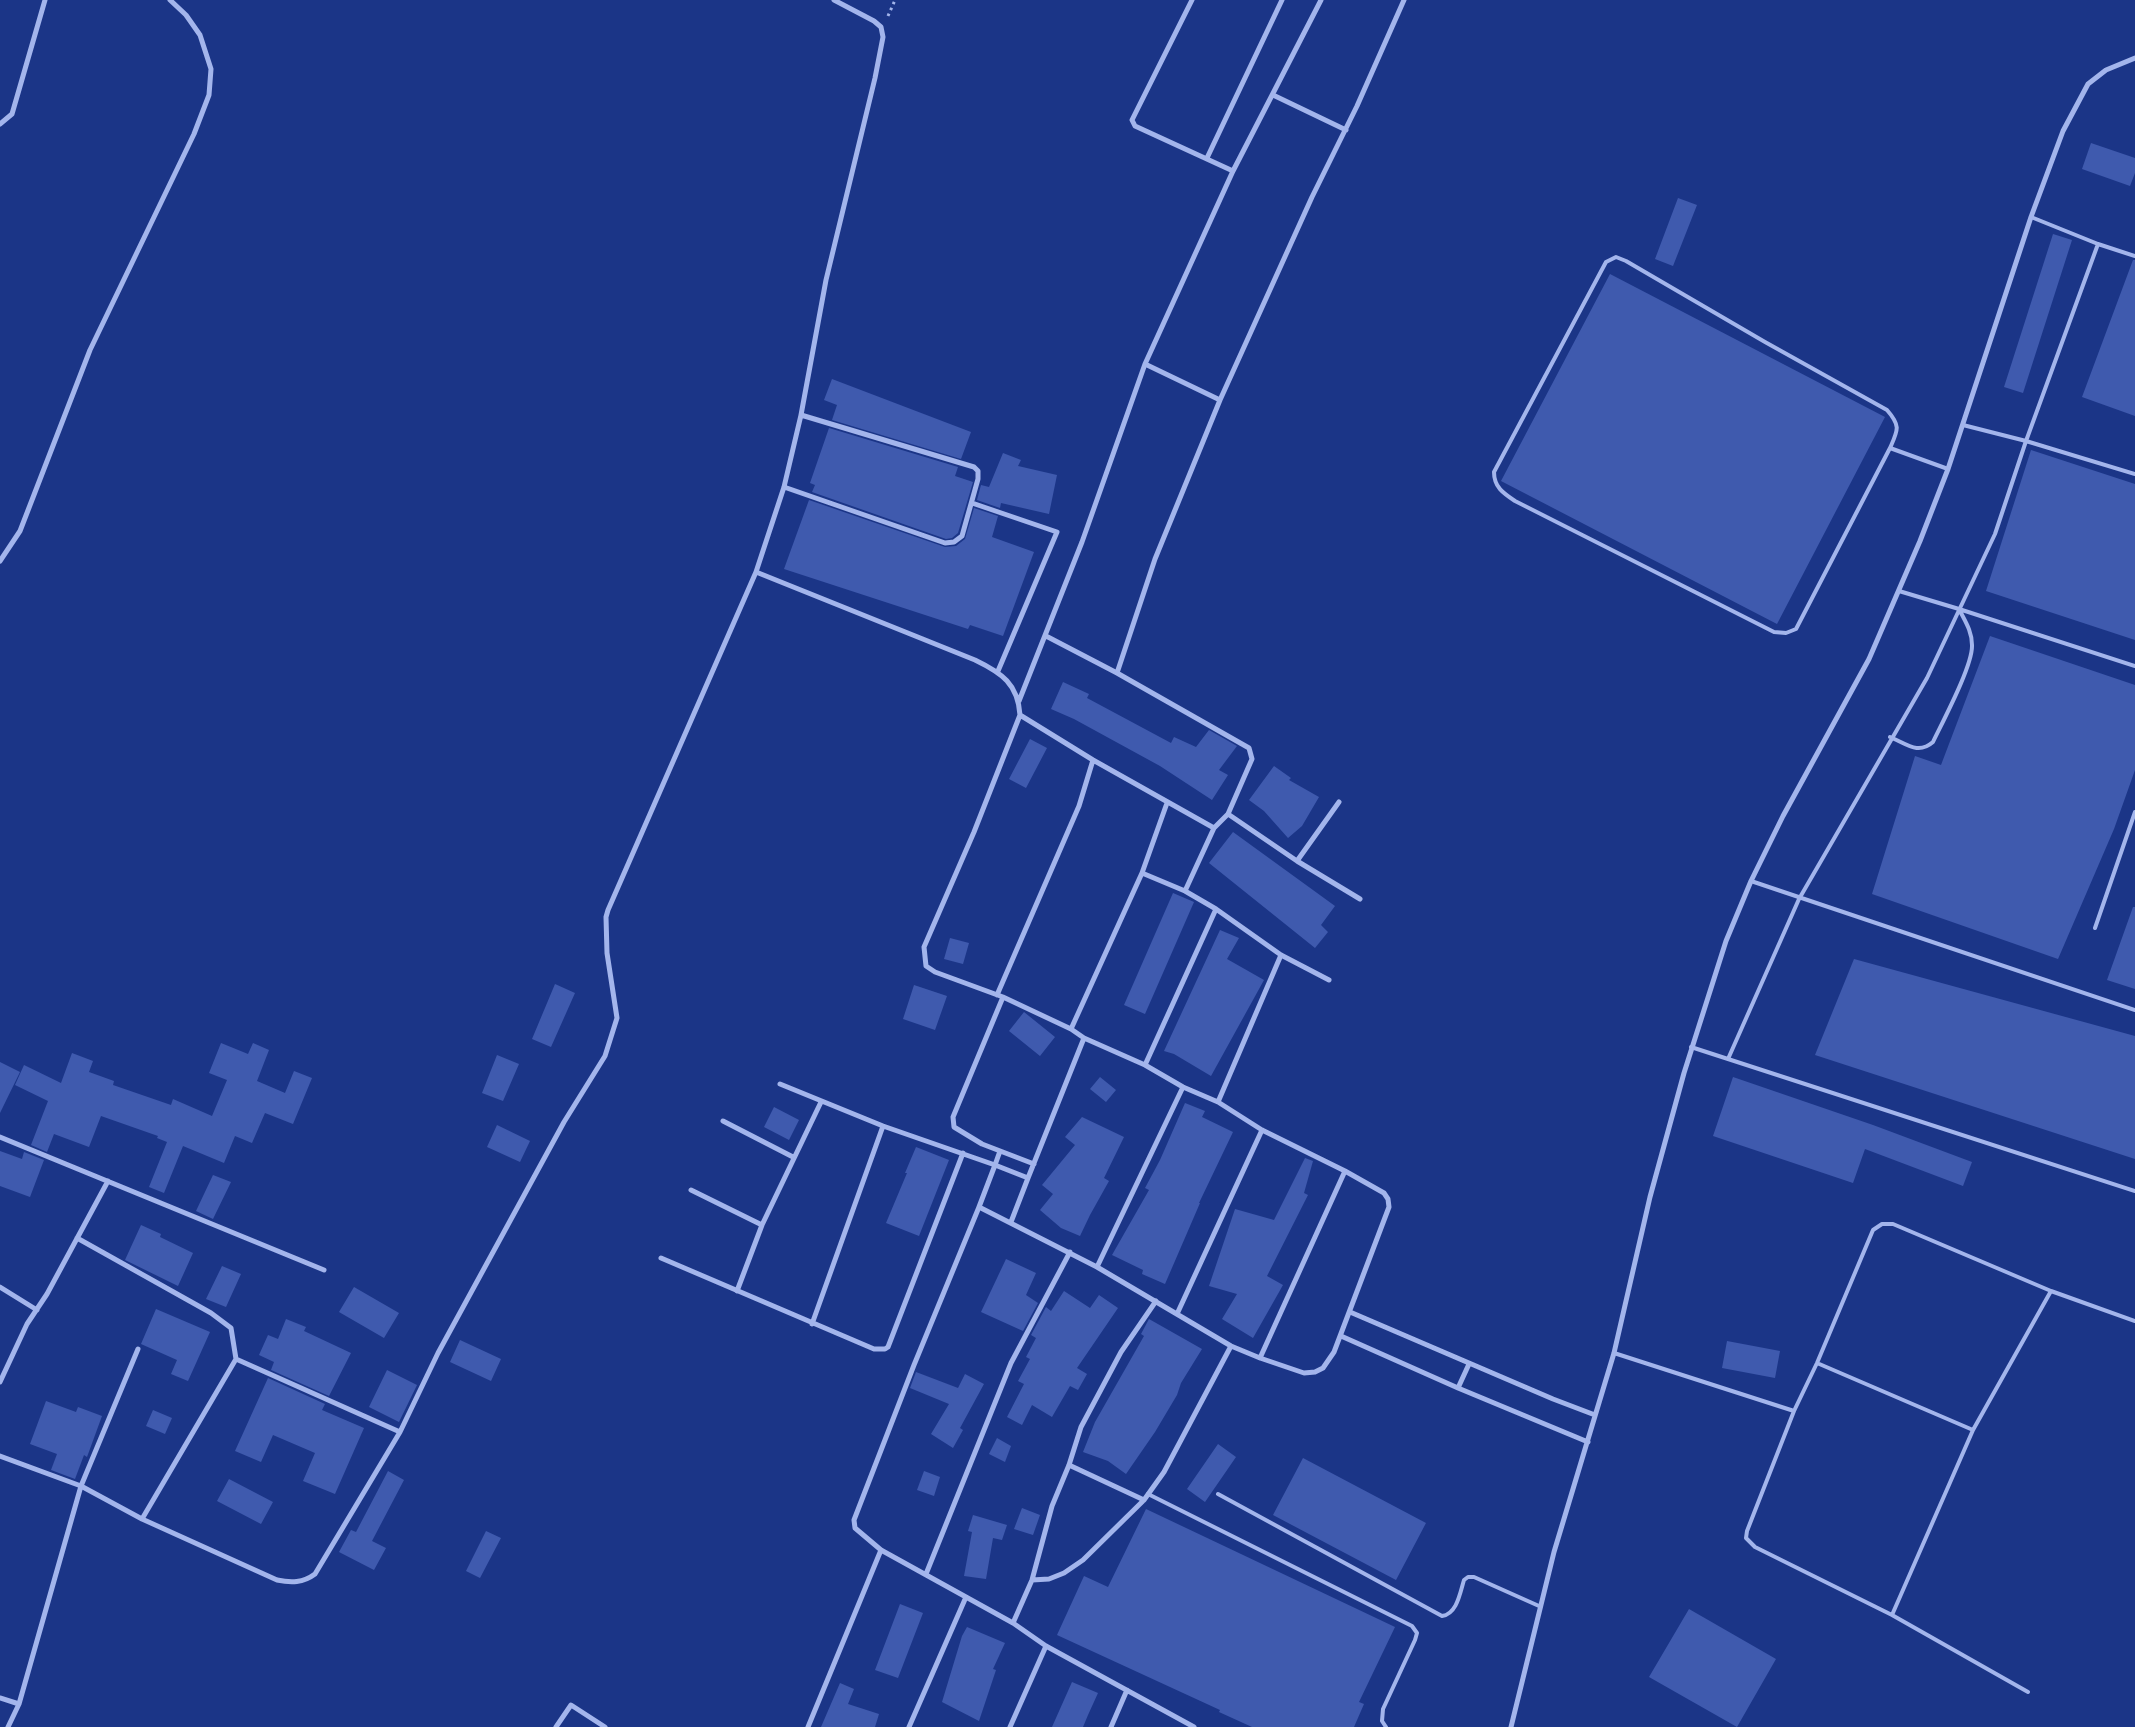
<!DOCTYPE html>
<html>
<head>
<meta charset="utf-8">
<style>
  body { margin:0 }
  canvas { display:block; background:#1b3587 }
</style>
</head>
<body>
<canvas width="2135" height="1727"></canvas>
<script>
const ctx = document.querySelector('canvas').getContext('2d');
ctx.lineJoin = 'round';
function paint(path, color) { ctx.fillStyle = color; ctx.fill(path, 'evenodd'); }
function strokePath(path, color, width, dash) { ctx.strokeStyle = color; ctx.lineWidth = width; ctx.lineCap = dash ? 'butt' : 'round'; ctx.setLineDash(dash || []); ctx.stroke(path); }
const building = new Path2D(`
  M2091 143 2135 158V173L2130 186 2082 169Z
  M1678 198 1697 205 1673 266 1655 259Z
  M2053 234 2072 240 2023 393 2004 387Z
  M2133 260H2135V416L2082 397Z
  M1610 274 1885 417 1777 624 1501 481Z
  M832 379 971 432 961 459 832 420 837 405 824 400Z
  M829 428 958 467 955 476 973 482 958 533 952 538 946 539 812 492 815 485 810 483Z
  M2031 450 2135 484V640L1986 591Z
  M1003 453 1021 460 1018 466 1057 475 1049 514 1001 503 1000 508 977 500 981 485 989 487Z
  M809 500 945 547 956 546 965 539 974 508 998 516 992 537 1034 552 1003 636 970 625 968 629 784 569Z
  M1990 636 2135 685V770L2114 829 2058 959 1872 894 1915 756 1941 765Z
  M1063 682 1089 694 1087 698 1171 743 1174 737 1196 747 1209 730 1237 746 1219 770 1228 775 1212 800 1160 766 1074 719 1051 709Z
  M1030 739 1047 748 1026 788 1009 779Z
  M1274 766 1291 778 1289 780 1319 797 1302 826 1288 838 1264 811 1249 800Z
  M1233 832 1335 906 1321 925 1328 932 1315 948 1209 863Z
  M1173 893 1194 902 1145 1014 1124 1005Z
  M2133 907H2135V989L2107 980Z
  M1220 930 1239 938 1227 959 1264 980 1211 1076 1174 1054 1164 1051Z
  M950 938 969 943 963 964 944 959Z
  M1854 959 2135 1036V1159L1815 1055Z
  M555 984 575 993 551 1047 532 1039Z
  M914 985 947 996 935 1030 903 1019Z
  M1024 1012 1055 1037 1040 1056 1009 1031Z
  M221 1043 248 1054 253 1043 269 1050 257 1081 285 1093 294 1071 312 1078 293 1124 265 1113 252 1143 235 1136 224 1163 183 1146 164 1193 149 1187 167 1142 157 1138 158 1136 101 1116 89 1147 54 1134 47 1152 31 1145 48 1101 15 1085 24 1065 61 1083 72 1053 93 1061 89 1072 114 1081 113 1085 171 1105 173 1099 212 1116 227 1080 209 1073Z
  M497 1055 519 1064 503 1101 482 1093Z
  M0 1062 20 1072 0 1113Z
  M1100 1077 1116 1090 1106 1102 1090 1089Z
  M1733 1077 1873 1125 1972 1162 1963 1186 1865 1149 1853 1183 1713 1136Z
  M1185 1103 1205 1111 1202 1117 1233 1132 1199 1203H1200L1165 1284 1142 1274 1143 1270 1112 1255 1149 1190 1145 1188 1160 1160Z
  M774 1107 799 1120 789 1140 764 1127Z
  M1082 1117 1124 1137 1104 1178 1109 1181 1090 1215 1080 1236 1061 1228 1040 1210 1053 1194 1042 1185 1075 1145 1065 1137Z
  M497 1125 530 1141 520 1162 487 1147Z
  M916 1147 949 1160 919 1236 886 1223 907 1173H905Z
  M0 1151 22 1159 24 1152 44 1160 30 1197 0 1186Z
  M1305 1158 1313 1161 1304 1193 1308 1195 1267 1276 1283 1285 1253 1338 1222 1319 1237 1294 1209 1286 1235 1209 1274 1220Z
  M213 1175 231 1182 213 1219 196 1211Z
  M141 1225 161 1234 160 1237 193 1253 178 1286 125 1260Z
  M1006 1259 1036 1273 1026 1295 1038 1303 1023 1331 981 1312Z
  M222 1266 241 1274 226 1307 206 1299Z
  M354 1287 399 1313 384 1338 339 1312Z
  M1064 1291 1090 1308 1099 1295 1118 1308 1077 1368 1087 1374 1078 1390 1070 1386 1052 1417 1032 1405 1022 1425 1007 1417 1024 1384 1018 1381 1030 1359 1026 1357 1036 1338 1031 1335 1046 1307 1051 1311Z
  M156 1309 210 1332 188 1381 171 1374 177 1360 141 1344Z
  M286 1319 306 1327 304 1331 351 1353 329 1396 271 1370 274 1362 259 1355 268 1335 278 1339Z
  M1149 1319 1202 1349 1181 1383 1177 1395 1155 1432 1126 1474 1108 1461 1083 1452 1095 1422 1144 1336 1141 1334Z
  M460 1340 501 1359 491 1381 450 1362Z
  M1727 1341 1780 1351 1775 1378 1722 1368Z
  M387 1370 417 1385 399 1422 369 1407Z
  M916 1372 958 1388 965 1374 984 1384 960 1428 963 1430 953 1448 931 1434 949 1404 910 1388Z
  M268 1378 325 1404 322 1410 364 1428 335 1494 303 1481 315 1453 273 1435 261 1462 235 1451Z
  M46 1401 76 1412 78 1407 102 1416 87 1457 84 1455 75 1479 51 1470 57 1454 30 1444Z
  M153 1410 172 1418 165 1434 146 1426Z
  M997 1438 1011 1446 1005 1462 989 1454Z
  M1218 1444 1236 1457 1205 1502 1187 1489Z
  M1303 1458 1426 1523 1396 1580 1273 1515Z
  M388 1471 404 1480 372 1541 386 1548 374 1570 339 1552 351 1530 356 1532Z
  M924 1471 940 1477 934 1496 917 1490Z
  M229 1479 273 1502 261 1524 217 1501Z
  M1022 1508 1040 1515 1033 1535 1014 1529Z
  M1146 1509 1395 1627 1359 1702 1364 1704 1354 1727H1252L1219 1712 1220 1710 1057 1635 1084 1576 1108 1587Z
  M973 1515 1007 1525 1002 1540 993 1538 986 1579 964 1576 972 1532 968 1531Z
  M486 1531 501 1538 480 1578 466 1571Z
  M900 1604 923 1613 898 1678 875 1670Z
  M1689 1609 1776 1659 1737 1727 1649 1677Z
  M967 1627 1005 1643 993 1669 996 1670 979 1721 942 1702 962 1636Z
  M1072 1682 1098 1693 1088 1715 1083 1727H1052Z
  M840 1683 854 1689 848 1704 879 1714 875 1727H821Z`);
const path = new Path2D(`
  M888 16 895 0`);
const lane = new Path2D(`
  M2031 217 2098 244 2135 256
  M1963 425 2026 441 2135 474
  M1890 448C1898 430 1901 426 1887 410L1765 342 1626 261 1616 257 1606 262 1494 472C1494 487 1503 493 1515 501L1774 632 1786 633 1796 629 1890 448 1948 469
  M1899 591 1959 609 2135 666
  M1890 737C1907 744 1918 755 1933 742 1943 721 1973 665 1972 645 1972 631 1965 621 1959 609
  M1751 881 2135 1010
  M2095 928 2135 812
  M1691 1047 2135 1191
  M1728 1059 1799 899 1927 678 1995 534 2026 441 2098 244
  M1614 1353 1794 1411
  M1817 1363 1973 1430
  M1148 1494 1412 1626 1417 1633 1415 1640 1383 1709 1382 1721 1386 1727
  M1218 1494 1442 1616C1457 1614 1460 1593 1464 1580L1468 1577H1474L1539 1606
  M1892 1615 1973 1430 2051 1291
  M2028 1692 1892 1615 1755 1547 1746 1538 1747 1531 1794 1411 1817 1363 1873 1230 1882 1224H1893L2051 1291 2135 1321`);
const street = new Path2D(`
  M1192 0 1132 120 1135 126 1233 171
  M1273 95 1346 130
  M0 124 12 114 45 0
  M1207 158 1282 0
  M1145 364 1220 400
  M784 487 945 543 954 542 962 536 978 479V471L974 467 801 415
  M972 503 1057 532 998 671
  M0 561 20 531 90 350 194 134 209 95 211 69 200 35 186 15 170 0
  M756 572 975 660C1002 673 1018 684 1020 715L974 832 924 947 926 966 935 972 1003 997 1071 1029 1084 1038 1145 1065 1183 1087 1218 1102 1262 1130 1345 1171 1384 1193 1388 1199 1389 1207 1334 1352 1323 1368 1315 1372 1304 1373 1260 1358 1231 1346 1097 1267 979 1207 914 1365 854 1520 855 1528 881 1550 1013 1623 1046 1646 1194 1727
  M1046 636 1117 673 1249 748 1252 759 1228 814 1214 828 1185 891 1216 909 1281 955 1329 980
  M1117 673 1155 559 1220 400 1312 197 1357 106 1404 0
  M1019 701 1082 542 1145 364 1233 171 1321 0
  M1020 715 1093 760 1214 828
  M1228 814 1297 861 1360 899
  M1297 861 1339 802
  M1142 873 1185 891
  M997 995 1079 806 1093 760
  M1003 997 953 1117 954 1127 982 1144 1034 1164
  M1071 1029 1142 873 1167 803
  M1145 1065 1216 909
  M780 1084 883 1126 995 1165 1000 1151
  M1218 1102 1281 955
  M723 1121 793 1157
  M0 1137 324 1270
  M691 1190 762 1225
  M979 1207 995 1165 1028 1178 1084 1038
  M1011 1222 1028 1178
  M77 1238 211 1313 231 1328 236 1359
  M661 1258 874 1349H885L888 1347 963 1153
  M1097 1267 1183 1087
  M0 1287 37 1310
  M737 1291 762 1225 821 1102
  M1350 1312 1553 1399 1595 1415
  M1177 1314 1262 1130
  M812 1324 883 1126
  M1341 1336 1458 1388 1588 1442
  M1260 1358 1345 1171
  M0 1382 27 1324 47 1294 108 1181
  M1458 1388 1469 1364
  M0 1456 81 1486 142 1519 277 1580C291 1583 303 1583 315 1574L400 1432 438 1353 564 1122 605 1056 617 1018 607 953 606 917 608 910 756 572 784 487 801 415 826 280 875 78 883 37 881 27 874 21 834 0
  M1069 1465 1144 1500
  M142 1519 236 1359 400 1432
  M926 1574 1011 1363 1070 1252
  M1032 1580 1049 1579 1064 1573 1083 1560 1144 1500 1164 1472 1231 1346
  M1013 1623 1032 1580 1052 1506 1069 1465 1081 1427 1121 1352 1156 1301
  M0 1698 19 1704
  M8 1727 19 1704 81 1486 138 1349
  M556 1727 571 1705 605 1727
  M808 1727 881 1550
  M909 1727 966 1597
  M1010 1727 1046 1646
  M1111 1727 1127 1690
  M1511 1727 1554 1552 1614 1353 1650 1197 1684 1073 1726 941 1751 881 1783 816 1869 659 1920 541 1948 469 2031 217 2063 131 2088 84 2106 70 2135 58`);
paint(building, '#3f5aae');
strokePath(path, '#a3b5ec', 3, [2.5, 4]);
strokePath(lane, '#a3b5ec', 4);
strokePath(street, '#a3b5ec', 5);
</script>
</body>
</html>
